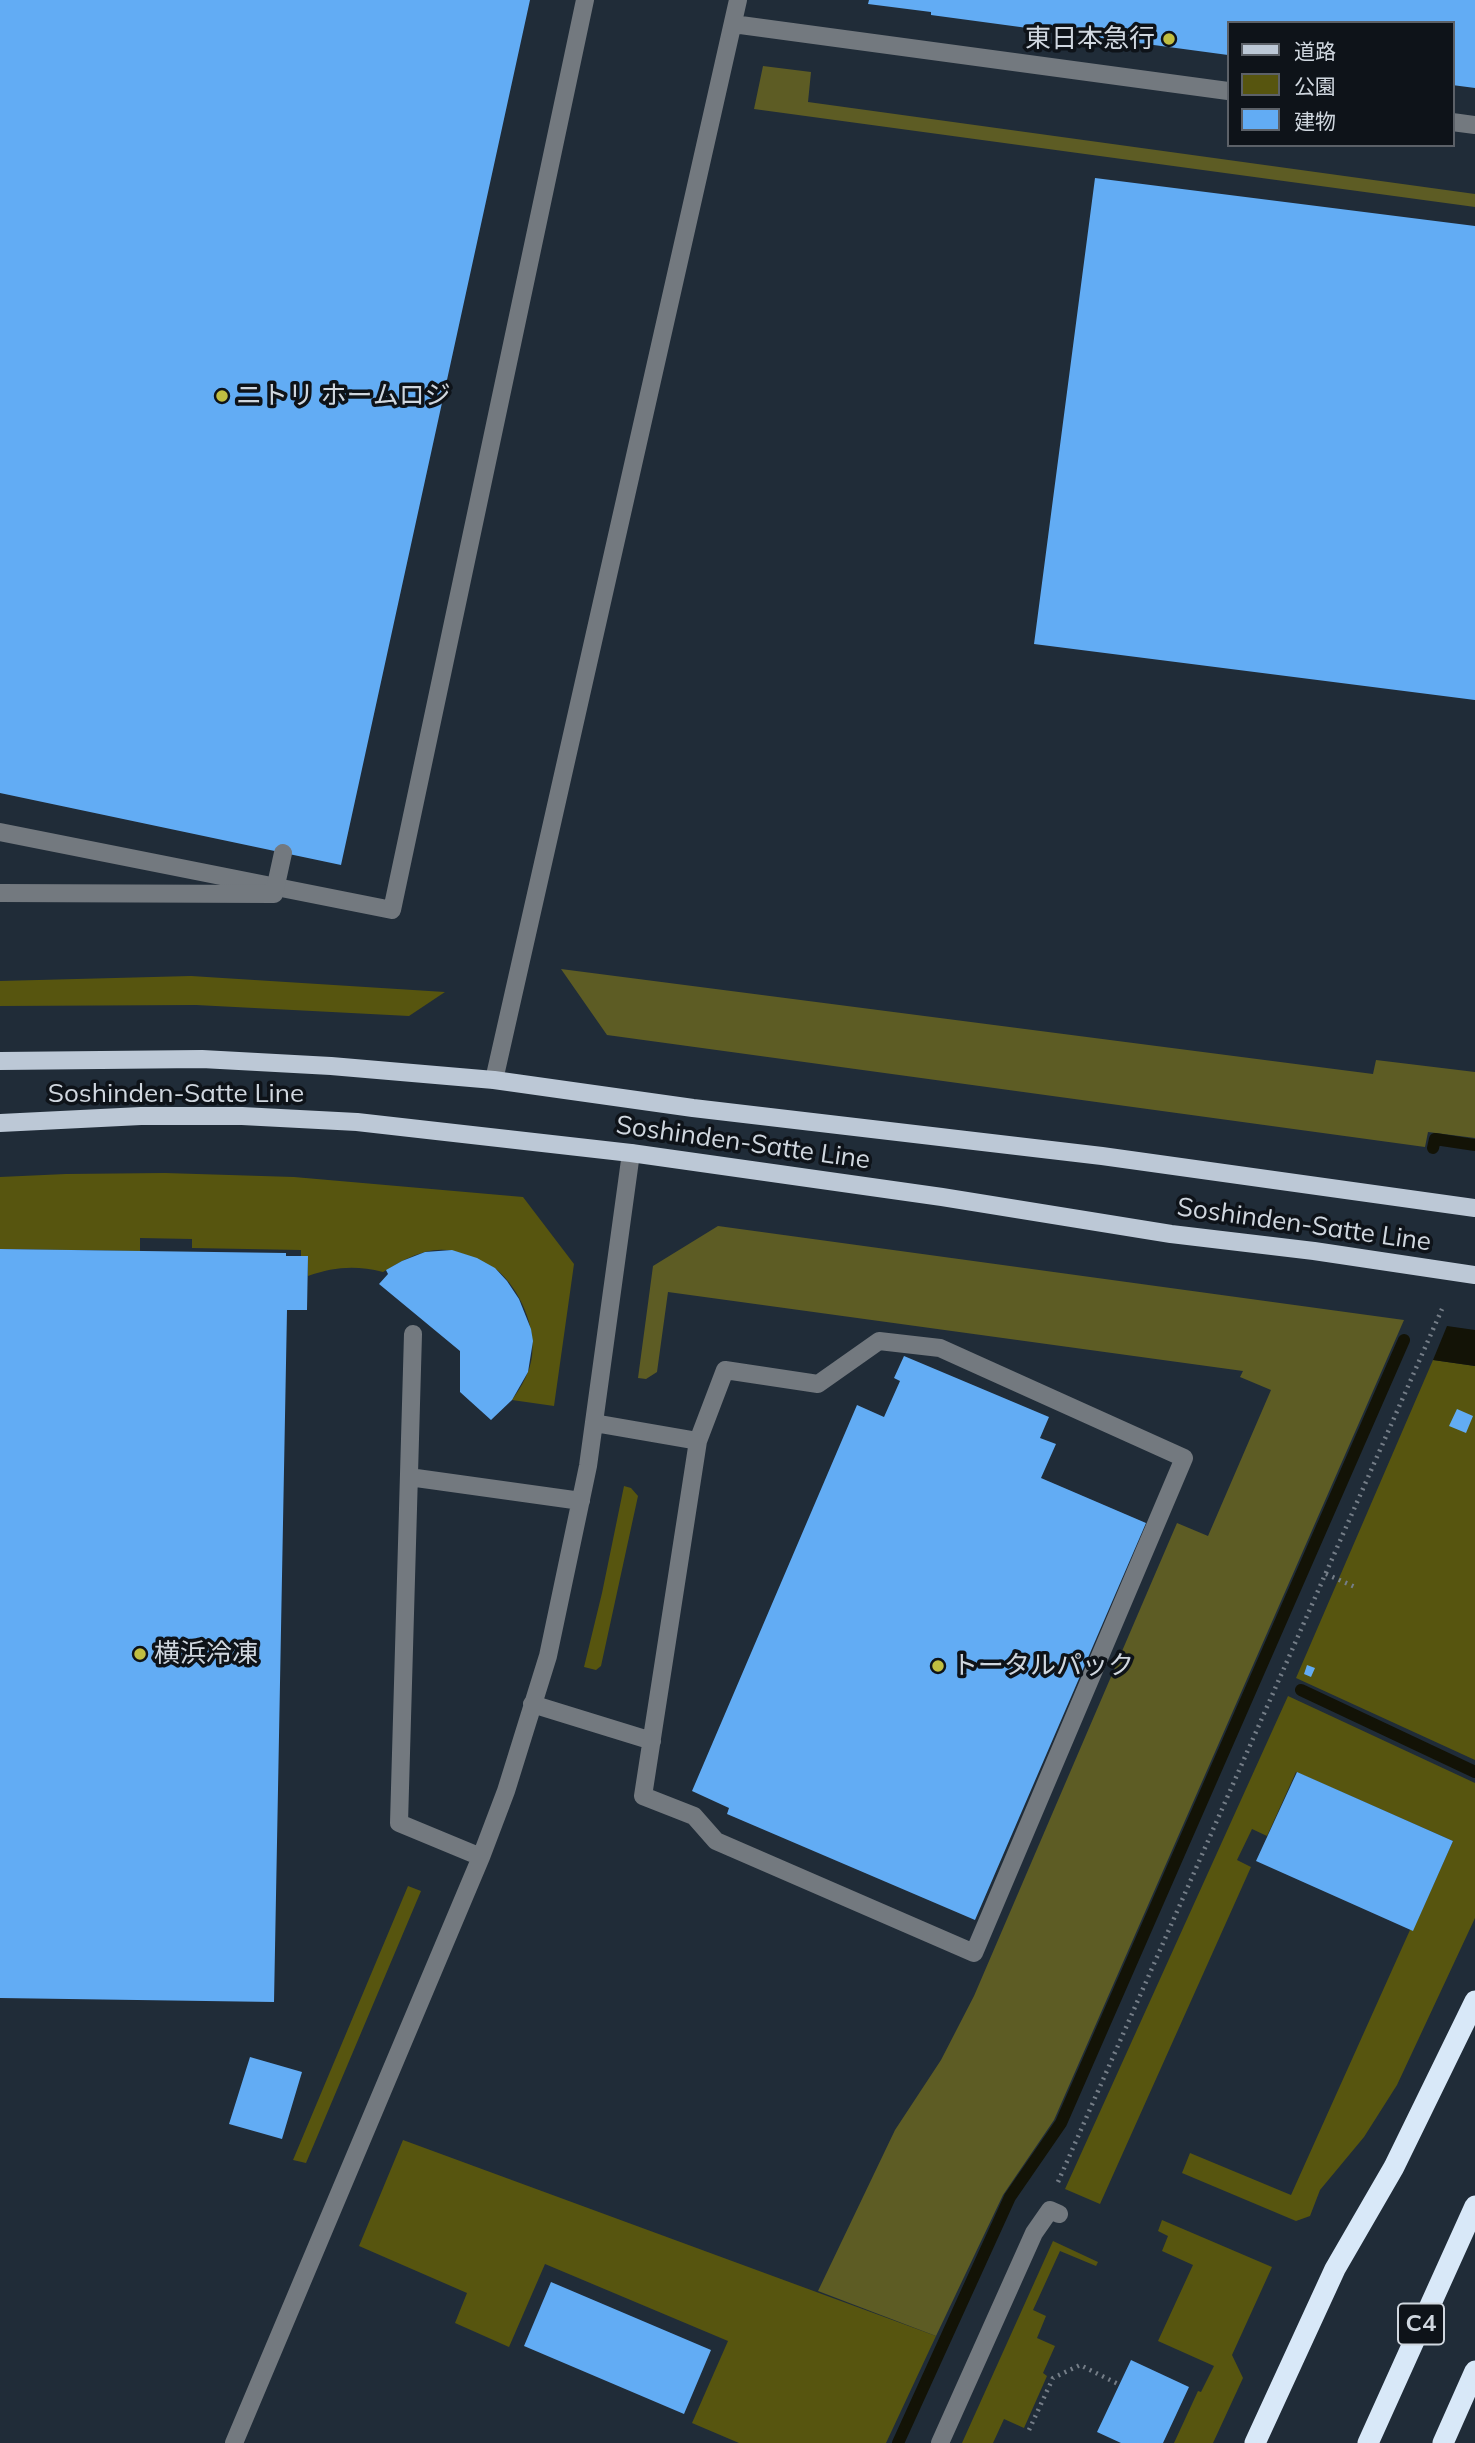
<!DOCTYPE html>
<html>
<head>
<meta charset="utf-8">
<style>
  body { margin:0 }
  #map { position:relative; width:1475px; height:2443px; overflow:hidden; background:#202c38; font-family:Mulish,"Noto Sans JP",sans-serif }
  canvas { display:block }
  .legend { position:absolute; left:1227px; top:21px; width:228px; height:126px; box-sizing:border-box; background:#0e1319; border:2px solid #5c6168; margin:0; padding:9px 12px; list-style:none; font-size:21px; color:#d0d7df }
  .legend li { display:flex; align-items:center; gap:14px; height:35px }
  .legend b { width:35px; border:2px solid #5c6168 }
</style>
</head>
<body>
<div id="map">
<canvas width="1475" height="2443"></canvas>
<ul class="legend">
<li><b style="height:9px;background:#bcc8d6"></b>道路</li>
<li><b style="height:19px;background:#57550f"></b>公園</li>
<li><b style="height:19px;background:#62acf4"></b>建物</li>
</ul>
</div>
<script>
const ctx = document.querySelector('canvas').getContext('2d');
ctx.lineJoin = 'round';
function paint(path, color) { ctx.fillStyle = color; ctx.fill(path, 'evenodd'); }
function strokePath(path, color, width, dash) { ctx.strokeStyle = color; ctx.lineWidth = width; ctx.lineCap = dash ? 'butt' : 'round'; ctx.setLineDash(dash || []); ctx.stroke(path); }
function write(font, color, halo, rows, align = 'center') {
  ctx.font = font + ' Mulish,"Noto Sans JP",sans-serif'; ctx.lineWidth = 7; ctx.setLineDash([]); ctx.textBaseline = 'middle'; ctx.strokeStyle = halo; ctx.fillStyle = color; for (const [text, x, y, turn = 0] of rows) {
    ctx.save(); ctx.translate(x, y); ctx.rotate((+turn || 0) * Math.PI / 180); ctx.textAlign = isNaN(turn) ? turn : align; if (halo) ctx.strokeText(text, 0, 0); ctx.fillText(text, 0, 0); ctx.restore();
  }
}
const green = new Path2D(`
  M191 976 445 992 409 1016 196 1005 0 1006V981Z
  M165 1173 294 1177 523 1197 574 1264 554 1406 512 1400C522 1386 530 1372 532 1356 536 1327 520 1289 497 1270 489 1264 463 1253 453 1251 428 1245 403 1260 383 1272 355 1265 334 1267 308 1276V1257L301 1256V1250L192 1248V1239L140 1238V1251L0 1249V1177L66 1174Z
  M1433 1360 1475 1366V1760L1296 1678Z
  M624 1486 631 1488 638 1496 601 1666 596 1670 584 1667 602 1593Z
  M1288 1696 1475 1783V1918L1397 2085 1364 2137 1320 2190 1310 2216 1296 2221 1182 2173 1190 2153 1291 2195 1410 1930H1413L1453 1841 1296 1772 1267 1836 1252 1829 1237 1860 1251 1867 1100 2204 1065 2189Z
  M408 1886 421 1891 306 2163 293 2160Z
  M403 2140 936 2336 886 2443H739L692 2423 728 2341 545 2264 509 2347 455 2323 467 2293 359 2246Z
  M1162 2220 1272 2267 1232 2355 1243 2378 1213 2443H1174L1198 2391 1201 2392 1214 2366 1158 2341 1193 2265 1162 2251 1168 2236 1158 2231Z
  M1053 2241 1098 2262 1096 2266 1060 2251 1033 2310 1046 2316 1037 2338 1055 2346 1043 2373 1047 2376 1024 2428 1004 2419 993 2443H962Z`);
const forest = new Path2D(`
  M763 66 811 72 808 102 1475 194V207L754 109Z
  M561 969 1373 1074 1376 1060 1475 1072V1138L1428 1132 1425 1147 607 1035Z
  M718 1226 1404 1320 1054 2120 1003 2195 936 2336 818 2291 895 2130 941 2060 974 1996 1177 1523 1208 1536 1271 1390 1240 1377 1243 1371 668 1292 657 1372 646 1379 638 1378 653 1266Z`);
const water = new Path2D(`
  M1447 1326 1475 1330V1366L1433 1360Z`);
const stream = new Path2D(`
  M1433 1148 1435 1139 1475 1145
  M1301 1690 1475 1772
  M898 2443 1010 2197 1061 2123 1404 1340`);
const building = new Path2D(`
  M0 0H530L341 865 0 793Z
  M869 0H1475V88L1452 85V23H1228V55L931 15V12L868 4Z
  M1095 178 1475 226V700L1034 644Z
  M0 1249 286 1253V1256H308L307 1310H287L274 2002 0 1998Z
  M452 1250 477 1258 495 1268 507 1281 519 1299 531 1329 533 1341 528 1372 512 1400 491 1420 460 1392V1351L379 1284 388 1274 386 1270 402 1261 425 1252Z
  M904 1356 1049 1417 1040 1438 1056 1444 1041 1478 1146 1523 975 1920 727 1814 729 1808 692 1791 857 1405 884 1417 900 1381 894 1378Z
  M1457 1409 1473 1416 1466 1433 1449 1426Z
  M1307 1665 1315 1668 1311 1677 1304 1674Z
  M1297 1772 1453 1841 1413 1931 1256 1861Z
  M250 2057 302 2072 282 2139 229 2124Z
  M551 2282 711 2350 684 2414 524 2346Z
  M1131 2360 1189 2387 1163 2443H1121L1097 2432Z`);
const path = new Path2D(`
  M1326 1574 1355 1587
  M1058 2182 1442 1309
  M1029 2430 1053 2378 1080 2365 1120 2385`);
const minor = new Path2D(`
  M733 24 1228 91
  M1452 122 1475 125
  M0 832 392 910 585 0
  M494 1080 738 0
  M413 1334 399 1823 481 1857
  M594 1423 698 1441 725 1370 818 1384 879 1341 940 1348 1184 1458 974 1953 716 1841 694 1816 643 1796 698 1441
  M409 1477 581 1501
  M532 1704 652 1741
  M234 2443 481 1857 506 1791 548 1656 588 1466 631 1153
  M940 2443 1034 2233 1050 2210 1059 2214`);
const major = new Path2D(`
  M0 1061 202 1059 331 1066 494 1080 693 1108 1102 1156 1475 1208
  M0 1123 141 1116H242L357 1122 631 1153 942 1197 1171 1234 1314 1251 1475 1275`);
const highway = new Path2D(`
  M1255 2443 1335 2269 1394 2167 1475 2001
  M1368 2443 1475 2206
  M1443 2443 1475 2371`);
const minorBridge = new Path2D(`
  M0 893 274 894 283 853`);
const markers = [
  [1169,39,7,"#c0be41"],
  [222,396,7,"#c0be41"],
  [140,1654,7,"#c0be41"],
  [938,1666,7,"#c0be41"]
];
const shields = [
  [1421,2324,46]
];
const shieldNames = [
  ["C4",1421,2324]
];
const poiNames = [
  ["東日本急行",1155,39,"right"],
  ["ニトリ ホームロジ",236,396],
  ["横浜冷凍",154,1654],
  ["トータルパック",952,1666]
];
const streetNames = [
  ["Soshinden-Satte Line",176,1094],
  ["Soshinden-Satte Line",743,1143,8],
  ["Soshinden-Satte Line",1304,1225,8]
];
paint(green, '#57550f');
paint(forest, '#5d5c24');
paint(water, '#131306');
strokePath(stream, '#131306', 12);
paint(building, '#62acf4');
strokePath(path, '#757e88', 4.5, [2, 5]);
strokePath(minor, '#73797f', 18);
strokePath(major, '#bcc8d6', 18);
strokePath(highway, '#d8e8f8', 21);
strokePath(minorBridge, '#73797f', 18);
for (const [x, y, r, color] of markers) { const dot = new Path2D(); dot.arc(x, y, r, 0, 2 * Math.PI); ctx.fillStyle = color; ctx.fill(dot); strokePath(dot, '#0e1319', 2.5); }
for (const [x, y, w] of shields) { const box = new Path2D(); box.roundRect(x - w / 2, y - 20.5, w, 41, 5); ctx.fillStyle = '#0e1319'; ctx.fill(box); strokePath(box, '#d0d7df', 2); }
write('bold 24px', '#d0d7df', null, shieldNames);
write('26px', '#d0d7df', '#0e1319', poiNames, 'left');
write('26px', '#d0d7df', '#0e1319', streetNames);
</script>
</body>
</html>
